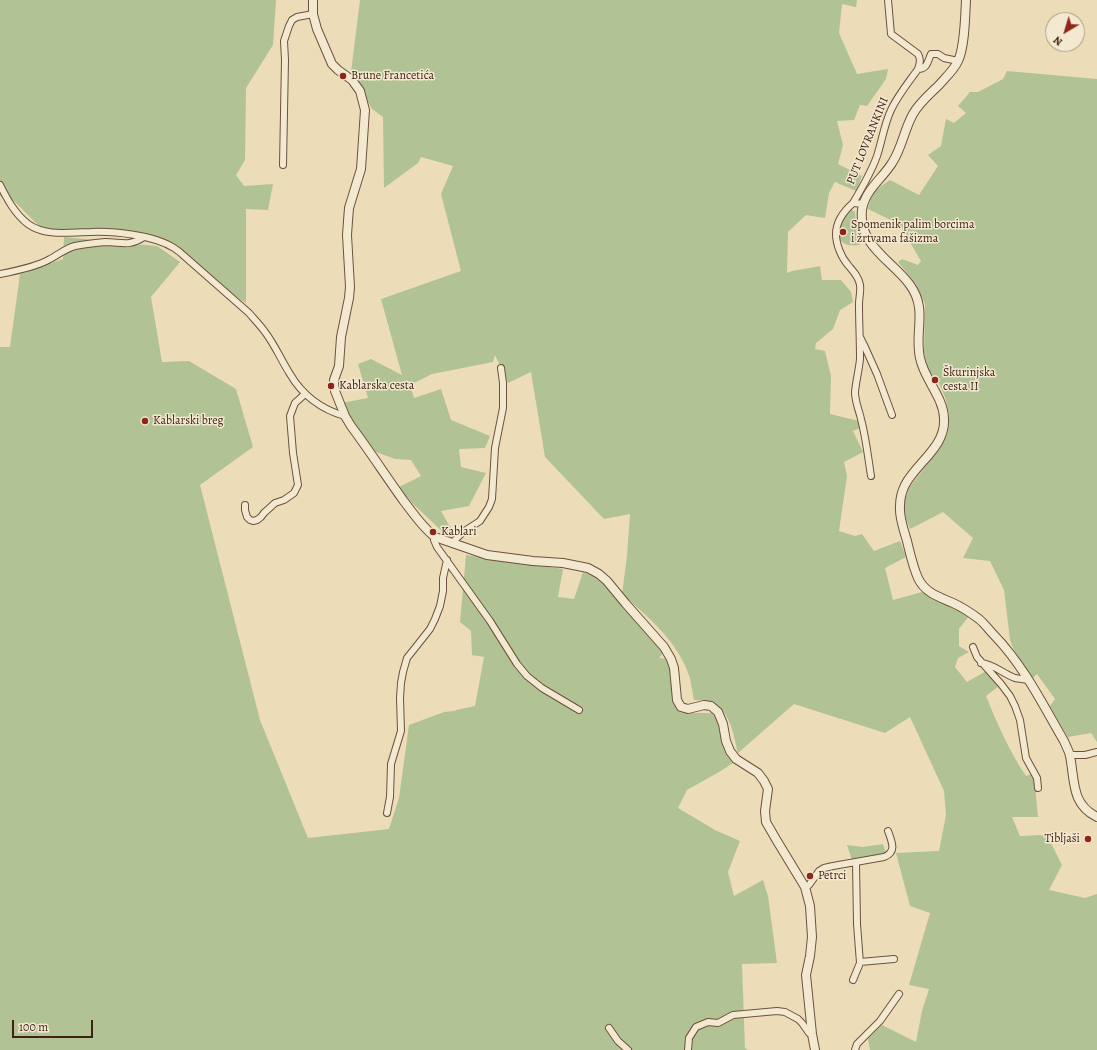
<!DOCTYPE html>
<html>
<head>
<meta charset="utf-8">
<style>
  body { margin:0 }
  #map { position:relative; width:1097px; height:1050px; overflow:hidden; background:#ecddb8; font-family:Alegreya,serif }
  canvas { display:block }
  .north { position:absolute; left:1045px; top:12px; width:40px; height:40px; box-sizing:border-box; background:#f3e9d1; border:1px solid #ac9986; border-radius:50%; rotate:218deg; font-size:11px; font-weight:700; line-height:16px; text-align:center; color:#412216 }
  .north::after { content:''; display:block; margin:auto; width:14px; height:18px; background:#8f2418; clip-path:polygon(50% 0,100% 100%,50% 72%,0 100%) }
  .scale { position:absolute; left:12px; top:1020px; width:81px; height:18px; box-sizing:border-box; border:2px solid #412216; border-top:0; padding-left:5px; font-size:12px; line-height:14px; white-space:nowrap; color:#412216; -webkit-text-stroke:3px #f3e9d1; paint-order:stroke }
</style>
</head>
<body>
<div id="map">
<canvas width="1097" height="1050"></canvas>
<div class="north">N</div>
<div class="scale">100 m</div>
</div>
<script>
const ctx = document.querySelector('canvas').getContext('2d');
ctx.lineJoin = 'round';
function paint(path, color) { ctx.fillStyle = color; ctx.fill(path, 'evenodd'); }
function strokePath(path, color, width, dash) { ctx.strokeStyle = color; ctx.lineWidth = width; ctx.lineCap = dash ? 'butt' : 'round'; ctx.setLineDash(dash || []); ctx.stroke(path); }
function write(font, color, halo, rows, align = 'center') {
  ctx.font = font + ' Alegreya,serif'; ctx.lineWidth = 3; ctx.setLineDash([]); ctx.textBaseline = 'middle'; ctx.strokeStyle = halo; ctx.fillStyle = color; for (const [text, x, y, turn = 0] of rows) {
    ctx.save(); ctx.translate(x, y); ctx.rotate((+turn || 0) * Math.PI / 180); ctx.textAlign = isNaN(turn) ? turn : align; if (halo) ctx.strokeText(text, 0, 0); ctx.fillText(text, 0, 0); ctx.restore();
  }
}
const green = new Path2D(`
  M0 0H276L273 45 246 88 245 160 236 175 244 186 273 184 268 210 246 209V303L225 290 173 243 149 235 64 231 40 227 14 201 0 196Z
  M360 0H857L856 7 842 4 839 33 857 74 888 69 886 79 867 106 860 105 854 120 837 121 843 145 838 164 862 176 856 191 835 182 829 193 825 218 806 215 788 232 787 273 792 271 820 266 822 280H841L851 292 853 302 840 310 833 329 816 343 815 349 825 351 831 376 830 414 859 421 860 428 853 431 863 452 844 462 847 476 839 531 855 536 862 534 874 551 900 541 906 557 885 568 893 600 922 592 933 600 955 608 969 616 959 629V646L969 652 958 658 955 667 967 682 986 671 999 686 986 696C997 723 1009 751 1026 776L1032 774 1034 776 1038 817H1012L1020 836 1040 835 1048 837 1062 865 1049 890 1085 898 1097 894V1050H870L868 1039 882 1025 916 1042 922 1011 929 989 909 985 930 913 910 906 896 853 939 851 946 815 944 791 910 717 885 733 794 704 738 753C733 733 730 707 707 701 703 700 698 700 694 700 692 690 691 679 687 670 674 638 647 616 622 594L627 556 630 514 604 519 545 457 531 372 508 383 495 355 493 362 432 374 410 385 414 398 441 389 451 420 490 436 485 448 459 449 461 467 486 473 469 506 441 511 454 534H445L411 502 399 487 421 476 411 460 395 459 376 452 361 435 342 403 368 398 358 364 371 359 402 375 381 299 461 271 441 194 453 166 421 157 418 163 384 188 383 117 372 109 351 72Z
  M1007 71 1097 79V742L1091 733 1068 737 1050 706 1055 699 1037 674 1032 679 1013 648 1010 640 1004 590 990 561 963 558 973 538 943 512 910 529 906 519 904 502 909 488 941 446 948 432 949 414 945 397 937 379 928 371 924 351 925 304 916 284 898 262 902 259 918 265 921 261 899 224 868 209C872 193 876 189 890 180L919 195 938 166 928 155 941 146 946 119 954 123 966 113 958 106 970 92H978L1003 79Z
  M849 209 854 211 855 212C856 223 857 232 862 242L859 245C851 246 840 246 839 235 838 223 842 219 849 209Z
  M64 237 157 246 180 262 151 297 162 362 189 361 236 389 253 447 200 485 260 720 308 838 389 829 399 798 409 725 444 712 455 711 456 710 475 706 484 657 472 655 471 631 460 622 466 555 563 569 558 597 574 599 583 572 600 579 663 653 659 658 668 659 672 675V691L680 712 687 713H712L722 729 736 761 719 772 687 790 678 808 715 830 740 841 728 872 734 896 763 880 768 896 777 963 742 964 745 1048 748 1050H0V347H10L20 274 63 259Z
  M883 844 886 853 852 860 847 845 863 847Z`);
const minor = new Path2D(`
  M918 69C928 69 928 60 931 54H938L944 58 958 61
  M283 165 285 60 284 41 289 26 292 20 297 17 313 14
  M0 185C7 199 15 214 28 224 46 237 70 232 91 232 113 231 154 235 174 248 177 250 180 252 183 255L249 313C254 319 260 325 265 332 275 345 281 360 290 374 302 395 322 410 345 416
  M853 203C862 188 871 173 877 156 882 141 884 125 891 110 898 95 909 82 918 69 920 63 921 59 918 54L891 34 888 0
  M864 204 853 203C844 211 836 221 836 234 836 244 841 257 848 265 853 271 859 277 860 285 861 291 859 298 859 304 859 322 860 340 860 359 859 370 856 381 855 392 855 402 859 410 861 419 866 438 868 457 871 476
  M0 274C16 271 36 267 50 259 58 255 66 248 75 246 85 244 95 243 105 242 122 242 128 247 144 237
  M860 337 864 345 877 374 892 415
  M245 505V510L247 517 250 520 253 521 257 520 261 517 264 513 275 503 284 500 294 493 298 485 293 453 290 416 295 403 305 394
  M435 537 434 540 437 547 490 621 517 664 527 676 542 688 579 710
  M453 542 463 532 480 521 489 507 492 499 495 448 503 408V383L501 368
  M973 647 977 657 1001 684 1010 696 1015 706 1020 720 1026 758 1037 778 1038 788
  M981 663C994 664 1003 674 1015 678 1019 679 1023 679 1028 680
  M1070 755H1085L1097 752
  M387 813 390 797 391 764 401 731 400 698 401 683 403 672 407 658 415 648 430 629 435 619 440 606 443 591V578L447 560
  M805 887 809 885 819 871 824 868 833 866 884 857C897 852 892 842 888 831
  M860 962 894 959
  M853 980 860 963 857 924 856 862
  M609 1028 618 1041 628 1050
  M688 1050 689 1038 696 1027 708 1022 718 1023 733 1015 777 1011 785 1012 798 1019 802 1023 809 1033 812 1034
  M855 1050 857 1044 880 1021 899 994`);
const tertiary = new Path2D(`
  M313 0V14L317 29 332 64 338 70 352 80 360 91 365 110 361 169 349 208 348 221 347 235 350 287 349 298 341 337 339 366 334 380V383L335 391 345 416 351 426C369 450 385 475 403 500 413 513 422 527 435 537L487 555 533 561 563 563 588 568 599 574 607 581 626 604 664 647 671 659 674 668 677 700 681 707 688 709 704 705 711 706 718 712 723 724 726 741 730 751 736 759 758 773 764 781 768 789 765 811 766 822 777 841 805 887 810 906 812 937 810 956 806 975 812 1034 815 1050
  M966 0C965 17 965 46 958 61 954 70 945 78 939 85 930 94 919 103 913 114 904 130 902 148 892 163 882 179 865 190 862 210 858 246 893 261 910 285 928 310 914 331 920 358 924 379 943 396 944 418 946 447 917 462 905 485 902 491 900 499 900 506 899 518 904 530 907 541 910 553 913 567 918 578 925 593 939 597 953 603 962 607 971 613 979 619 985 624 989 630 994 635 1024 666 1043 705 1064 741 1066 746 1069 751 1070 756 1075 781 1071 804 1097 817`);
const markers = [
  [343,76,4,"#8f2418"],
  [843,232,4,"#8f2418"],
  [935,380,4,"#8f2418"],
  [331,386,4,"#8f2418"],
  [145,421,4,"#8f2418"],
  [433,532,4,"#8f2418"],
  [1088,839,4,"#8f2418"],
  [810,876,4,"#8f2418"]
];
const poiNames = [
  ["Brune Francetića",351,76],
  ["Spomenik palim borcima",851,225],
  ["i žrtvama fašizma",851,239],
  ["Škurinjska",943,373],
  ["cesta II",943,387],
  ["Kablarska cesta",339,386],
  ["Kablarski breg",153,421],
  ["Kablari",441,532],
  ["Tibljaši",1080,839,"right"],
  ["Petrci",818,876]
];
const streetNames = [
  ["PUT LOVRANKINI",868,141,-68]
];
paint(green, '#b1c294');
strokePath(minor, '#6c513e', 8);
strokePath(tertiary, '#6c513e', 10);
strokePath(minor, '#f3e9d1', 6);
strokePath(tertiary, '#f3e9d1', 8);
for (const [x, y, r, color] of markers) { const dot = new Path2D(); dot.arc(x, y, r, 0, 2 * Math.PI); ctx.fillStyle = color; ctx.fill(dot); strokePath(dot, '#f3e9d1', 1.5); }
write('12px', '#412216', '#f3e9d1', poiNames, 'left');
write('12px', '#412216', '#f3e9d1', streetNames);
</script>
</body>
</html>
